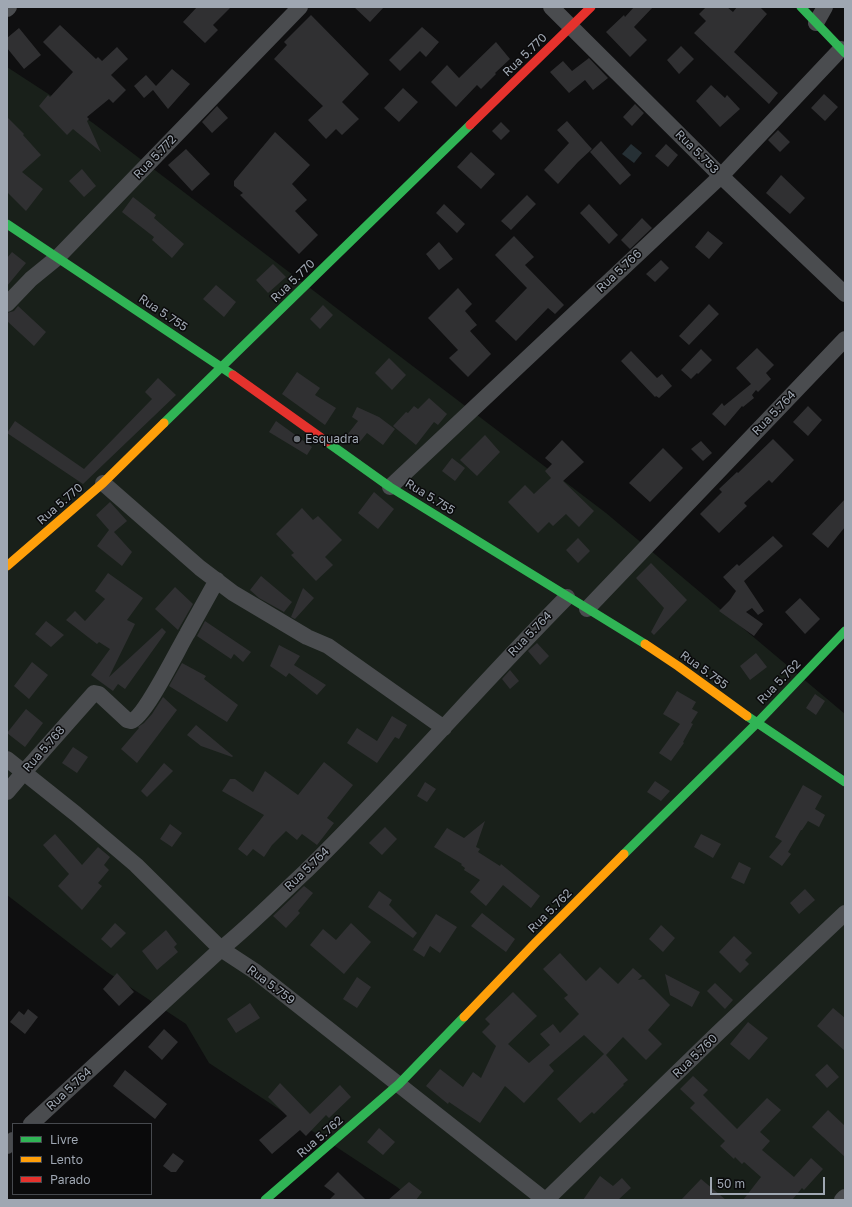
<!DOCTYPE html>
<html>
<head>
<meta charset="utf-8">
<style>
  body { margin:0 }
  #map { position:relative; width:852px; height:1207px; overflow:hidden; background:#0f0f10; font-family:"Golos Text",sans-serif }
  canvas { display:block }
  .frame { position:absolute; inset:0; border:8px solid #9fa7b2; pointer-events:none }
  .legend { position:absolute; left:12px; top:1123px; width:140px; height:72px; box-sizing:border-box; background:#0a0a0b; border:1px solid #46494e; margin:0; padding:5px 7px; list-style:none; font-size:12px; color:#9fa7b2 }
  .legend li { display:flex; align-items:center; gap:8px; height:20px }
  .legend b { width:20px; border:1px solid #46494e }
  .scale { position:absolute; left:710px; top:1177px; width:115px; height:18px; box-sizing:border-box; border:2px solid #9fa7b2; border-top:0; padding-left:5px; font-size:12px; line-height:14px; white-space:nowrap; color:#9fa7b2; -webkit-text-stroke:3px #0a0a0b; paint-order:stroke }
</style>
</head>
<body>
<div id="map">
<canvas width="852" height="1207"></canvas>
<div class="frame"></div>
<ul class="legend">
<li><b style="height:5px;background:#30b455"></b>Livre</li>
<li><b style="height:5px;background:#ff9f0a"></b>Lento</li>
<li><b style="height:5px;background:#e5322d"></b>Parado</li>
</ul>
<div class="scale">50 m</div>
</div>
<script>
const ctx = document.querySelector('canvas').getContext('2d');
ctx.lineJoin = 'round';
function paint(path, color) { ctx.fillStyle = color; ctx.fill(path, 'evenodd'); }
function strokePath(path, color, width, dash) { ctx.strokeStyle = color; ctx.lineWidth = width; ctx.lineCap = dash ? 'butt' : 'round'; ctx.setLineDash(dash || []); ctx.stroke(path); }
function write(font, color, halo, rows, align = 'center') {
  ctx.font = font + ' "Golos Text",sans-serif'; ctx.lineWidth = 3; ctx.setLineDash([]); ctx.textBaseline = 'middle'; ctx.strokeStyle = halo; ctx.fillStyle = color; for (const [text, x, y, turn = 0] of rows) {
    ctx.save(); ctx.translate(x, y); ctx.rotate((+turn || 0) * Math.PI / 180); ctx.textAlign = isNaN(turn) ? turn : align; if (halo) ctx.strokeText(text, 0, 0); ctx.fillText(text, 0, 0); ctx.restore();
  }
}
const green = new Path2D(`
  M7 67 93 123 606 513 845 714V1200H412L397 1187 209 1063 186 1024 107 972 7 895Z`);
const water = new Path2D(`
  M631 144 642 153 634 163 622 154Z`);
const building = new Path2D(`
  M197 7H231L213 25 218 30 205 43 183 22Z
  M354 7H384L370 22Z
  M634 7H653L634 27 647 40 630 57 606 32 624 15 625 17Z
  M706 7H727L733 12 737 7H760L767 14 734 52 778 93 769 104 694 33 706 21 699 14Z
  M311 15 369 74 342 102 359 119 342 135 336 129 326 139 308 120 323 106 274 59 287 45 284 42Z
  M60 25 96 59 98 57 102 61 117 47 128 59 111 75 126 90 113 103 109 99 87 117 89 119 87 121 101 152 73 129 67 135 39 106 48 95 50 97 73 72 43 42Z
  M422 27 439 42 426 57 420 51 400 71 389 60Z
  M19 28 41 55 24 69 7 48V38Z
  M496 42 510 59 495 73 496 74 481 89 477 85 456 107 431 82 447 65 459 78Z
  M681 46 694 59 679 74 667 60Z
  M589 58 608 78 593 90 585 80 569 93 550 72 563 61 572 71Z
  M172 69 190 84 168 109 153 90 144 98 134 86 146 75 156 86Z
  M711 85 725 98 727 95 740 109 720 127 696 101Z
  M403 88 418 102 399 122 384 108Z
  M824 94 838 107 825 121 811 108Z
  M635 104 644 113 632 126 623 117Z
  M217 106 228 118 212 133 202 122Z
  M7 117 24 134 23 135 41 155 22 172 43 189 26 211 7 192Z
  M567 121 592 149 578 162 558 184 544 170 569 143 557 130Z
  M501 122 510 131 501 140 492 131Z
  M778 130 790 142 780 152 768 140Z
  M275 132 310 165 292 184 307 200 295 211 318 235 299 254 240 195 243 193 234 186V181Z
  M601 141 631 175 620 185 590 152Z
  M666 144 678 155 668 167 655 156Z
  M186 149 210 174 192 191 168 165Z
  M471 152 495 174 481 189 457 167Z
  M82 169 96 186 84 197 69 181Z
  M781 175 805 198 790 214 766 193Z
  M527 195 536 204 511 230 501 221Z
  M133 197 156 215 154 218 184 244 172 258 152 240 154 237 122 212Z
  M444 204 465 224 457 233 436 213Z
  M589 204 618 235 609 244 580 213Z
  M642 218 652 228 630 249 621 240Z
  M708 231 723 243 709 259 695 247Z
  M514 236 534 257 525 265 564 305 555 314 548 308 516 341 495 321 527 288 495 255Z
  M439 242 453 259 439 270 426 254Z
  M12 252 26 263 7 286V258Z
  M661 260 669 268 655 282 646 274Z
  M273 264 286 277 268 293 256 280Z
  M216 285 236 302 224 317 203 299Z
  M458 288 472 304 465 311 477 325 470 331 491 354 468 377 449 358 458 350 428 318Z
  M709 304 719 314 689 345 679 336Z
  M323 305 333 315 320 329 310 319Z
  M18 306 46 332 34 346 7 321V313L14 311Z
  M757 348 774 365 766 373 771 379 758 392 756 390 752 395 754 398 743 407 742 406 725 426 712 414 722 403 724 406 751 384 736 368Z
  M701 349 712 360 698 374 697 373 691 379 681 370Z
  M631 351 657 378 662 374 672 386 659 398 656 396 655 397 621 361Z
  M389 358 406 375 392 390 375 373Z
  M297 372 320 388 315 395 336 408 325 425 282 394Z
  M158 378 176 395 83 484 7 433 15 421 84 469 152 399 145 392Z
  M429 398 447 414 438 425 434 422 416 445 393 426 406 412 408 413 414 406 418 409Z
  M808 406 822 420 808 436 793 422Z
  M357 407 379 417 395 429 383 445 367 433 358 444 347 435 358 421 352 417Z
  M276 421 312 447 307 455 269 432Z
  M485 435 500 452 477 476 460 460Z
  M773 439 794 460 772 483 769 480 744 503 747 506 719 533 700 514 722 492 719 489 737 472 738 473Z
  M562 440 584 462 563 481 594 511 579 527 566 514 553 526 549 522 538 533 508 502 525 485 534 494 551 478 545 471 552 464 545 458Z
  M701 441 712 453 703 461 691 449Z
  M663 448 683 468 650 502 629 483Z
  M452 458 465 468 455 481 442 471Z
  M374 492 394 509 378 529 358 513Z
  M845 499V527L828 548 812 534Z
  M110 502 127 521 114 532 132 552 122 566 97 546 109 530 96 515Z
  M302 508 313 520 318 516 342 540 325 557 333 565 316 581 291 555 294 553 276 534Z
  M773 536 783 546 744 581 764 611 758 615 752 608 746 612 763 624 754 636 719 611 730 600 736 591 723 577 737 564 739 566Z
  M578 538 590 551 578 563 566 550Z
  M651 563 687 600 654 635 651 632 664 608 636 578Z
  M108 573 143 598 127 620 135 624 109 677 162 628 166 632 125 689 118 684 113 691 91 675 110 649 99 642 97 644 66 620 75 611 85 621 105 599 95 591Z
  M261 576 292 602 284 612 259 598 250 590Z
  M175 587 193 604 178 630 155 609Z
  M303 588 314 598 295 619 291 617Z
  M800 598 820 619 805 634 785 612Z
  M46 621 64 635 51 647 35 634Z
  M205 621 251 652 243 662 234 654 231 659 197 636Z
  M537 643 549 656 540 665 528 651Z
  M279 645 300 656 294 665 326 685 317 695 289 673 286 677 270 666Z
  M756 653 767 667 750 680 740 666Z
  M32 662 48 675 29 699 14 686Z
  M182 663 206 676 204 679 238 705 227 722 169 686Z
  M510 670 519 681 510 689 502 679Z
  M677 691 696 702 692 709 698 712 691 723 693 724 683 742 684 743 671 761 659 753 680 724 663 714Z
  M815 694 825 701 816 715 806 708Z
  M163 697 177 710 137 763 121 749 139 728 138 727 144 723 152 714Z
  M26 709 43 723 25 747 7 733Z
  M392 716 407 725 399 739 395 737 377 763 347 743 357 728 377 741Z
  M196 725 233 756 232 757 201 746 187 735Z
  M73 747 88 757 77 773 62 763Z
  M324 762 353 785 327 818 334 823 317 845 302 834 297 840 286 831 272 845 264 857 253 849 247 856 238 849 264 815 222 791 230 779H235L253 792 265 771 298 795Z
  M164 763 173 771 147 797 141 791Z
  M655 781 670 791 661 801 647 792Z
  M425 782 436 789 427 802 417 796Z
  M803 785 822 796 815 809 825 815 819 827 808 821 802 830H801L788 852 791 854 782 866 769 857 782 841 775 837Z
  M485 821 476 847 480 849 478 852 500 866 501 864 540 896 531 908 503 885 486 906 470 892 480 880 464 870 465 868 461 865 462 864 434 847 447 828 464 838Z
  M170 824 182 833 172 847 160 839Z
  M385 827 397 839 382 855 369 843Z
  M55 834 82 865 98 847 110 857 104 865 109 870 98 883 102 886 82 910 58 886 69 874 43 845Z
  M701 834 721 844 713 858 694 847Z
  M739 862 751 868 744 884 731 878Z
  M304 886 313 893 298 911 300 913 286 928 273 916Z
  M805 889 815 900 799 914 790 903Z
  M379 891 392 900 389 905 417 933 413 938 368 907Z
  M482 913 515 939 506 952 471 926Z
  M436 914 457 927 440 953 430 946 424 957 413 950Z
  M115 923 126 933 111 948 101 939Z
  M351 923 371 942 344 974 310 945 323 929 336 940Z
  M661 925 675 938 663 952 649 939Z
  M166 930 177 944 174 947 178 952 157 970 142 951Z
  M734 936 752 953 745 960 749 964 740 973 719 952Z
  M560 953 586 981 600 967 618 984 633 968 642 976 638 980 644 979 670 1005 648 1030 662 1044 646 1060 623 1037 606 1055 628 1080 623 1084 624 1085 594 1114 592 1112 580 1123 557 1099 604 1054 584 1035 549 1065 554 1071 524 1103 505 1086 480 1123 449 1102 448 1104 426 1086 440 1069 463 1087 473 1072 481 1078 496 1046 482 1032 490 1024 485 1019 513 992 537 1016 508 1044 529 1063 550 1045 540 1034 553 1024 560 1033 579 1014 564 998 568 995 543 969Z
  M117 973 134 992 119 1006 103 989Z
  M665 974 700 992 692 1007 670 995Z
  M357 977 371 987 357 1008 343 999Z
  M715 983 733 1000 725 1009 707 991Z
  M250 1003 260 1018 236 1033 227 1019Z
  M833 1008 845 1018V1051L817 1026Z
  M28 1009 38 1017 25 1034 10 1022 19 1011 24 1015Z
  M748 1022 768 1038 749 1060 730 1044Z
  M164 1029 178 1042 162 1060 148 1047Z
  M827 1064 839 1077 827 1088 815 1075Z
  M125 1070 167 1104 155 1119 113 1086Z
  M693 1076 708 1090 703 1095 737 1129 767 1098 781 1110 760 1132 770 1141 762 1150 794 1177 811 1158 823 1169 804 1190 802 1188 792 1200H743L761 1177 744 1162 742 1164 735 1157 734 1159 720 1146 725 1141 690 1108 695 1103 680 1089Z
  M280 1083 310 1114 340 1085 351 1097 329 1118 326 1115 306 1136 300 1130 272 1154 259 1140 287 1116 268 1097Z
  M828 1110 845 1126V1157L812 1127Z
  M379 1128 395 1142 383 1155 367 1142Z
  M173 1153 184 1161 176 1172H171L163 1166Z
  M338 1172 366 1200H329L335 1194 324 1186Z
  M600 1176 613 1186 622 1178 631 1188 618 1200H583Z
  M701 1179 726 1200H681Z
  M409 1182 422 1192 416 1200H388Z`);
const street = new Path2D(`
  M551 7 721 176 845 294
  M7 9 9 7
  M816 23 825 7
  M7 304 31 279 58 257 300 7
  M103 483 200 568 233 593 307 637 328 646 444 728
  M390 487 721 176 841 49
  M587 609 845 339
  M7 759 76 814 136 865 221 949 256 972 545 1200
  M7 792 24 772 94 693 99 694 127 720 131 721C145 717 178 649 187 634 197 616 207 598 217 580
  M31 1124 221 949C251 925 278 897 306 871 396 783 478 687 567 597
  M7 1146 13 1140
  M546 1200 719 1032 845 913
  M842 1200 845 1197`);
const fast = new Path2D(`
  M801 7 845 53
  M7 224 233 375
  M164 423 470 125
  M327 442 390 487 645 644
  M747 716 845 782
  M624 854 757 723 845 631
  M265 1200 399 1084 464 1017`);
const slow = new Path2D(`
  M7 566 103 483 164 423
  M645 644 678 666 747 716
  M464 1017 535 943 624 854`);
const jam = new Path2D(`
  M470 125 591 7
  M233 375 327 442`);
const markers = [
  [297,439,4,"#6d7279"]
];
const streetNames = [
  ["Rua 5.770",525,55,-44],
  ["Rua 5.753",697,152,45],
  ["Rua 5.772",155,157,-46],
  ["Rua 5.766",619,271,-43],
  ["Rua 5.770",293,281,-44],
  ["Rua 5.755",163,313,34],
  ["Rua 5.764",774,413,-46],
  ["Rua 5.755",430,497,32],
  ["Rua 5.770",60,504,-41],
  ["Rua 5.764",530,634,-46],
  ["Rua 5.755",704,670,36],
  ["Rua 5.762",779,682,-46],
  ["Rua 5.768",44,749,-49],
  ["Rua 5.764",307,869,-44],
  ["Rua 5.762",550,911,-45],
  ["Rua 5.759",271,985,37],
  ["Rua 5.760",695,1056,-44],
  ["Rua 5.764",69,1089,-43],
  ["Rua 5.762",320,1137,-41]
];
const poiNames = [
  ["Esquadra",305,439]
];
paint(green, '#19201a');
paint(water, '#263035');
paint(building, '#303032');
strokePath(street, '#4a4c4f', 16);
strokePath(fast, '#30b455', 9);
strokePath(slow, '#ff9f0a', 9);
strokePath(jam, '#e5322d', 9);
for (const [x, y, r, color] of markers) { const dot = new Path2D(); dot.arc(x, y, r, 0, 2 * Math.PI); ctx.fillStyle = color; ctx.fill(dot); strokePath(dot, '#0a0a0b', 1.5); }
write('12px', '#9fa7b2', '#0a0a0b', streetNames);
write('12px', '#9fa7b2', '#0a0a0b', poiNames, 'left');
</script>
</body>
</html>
